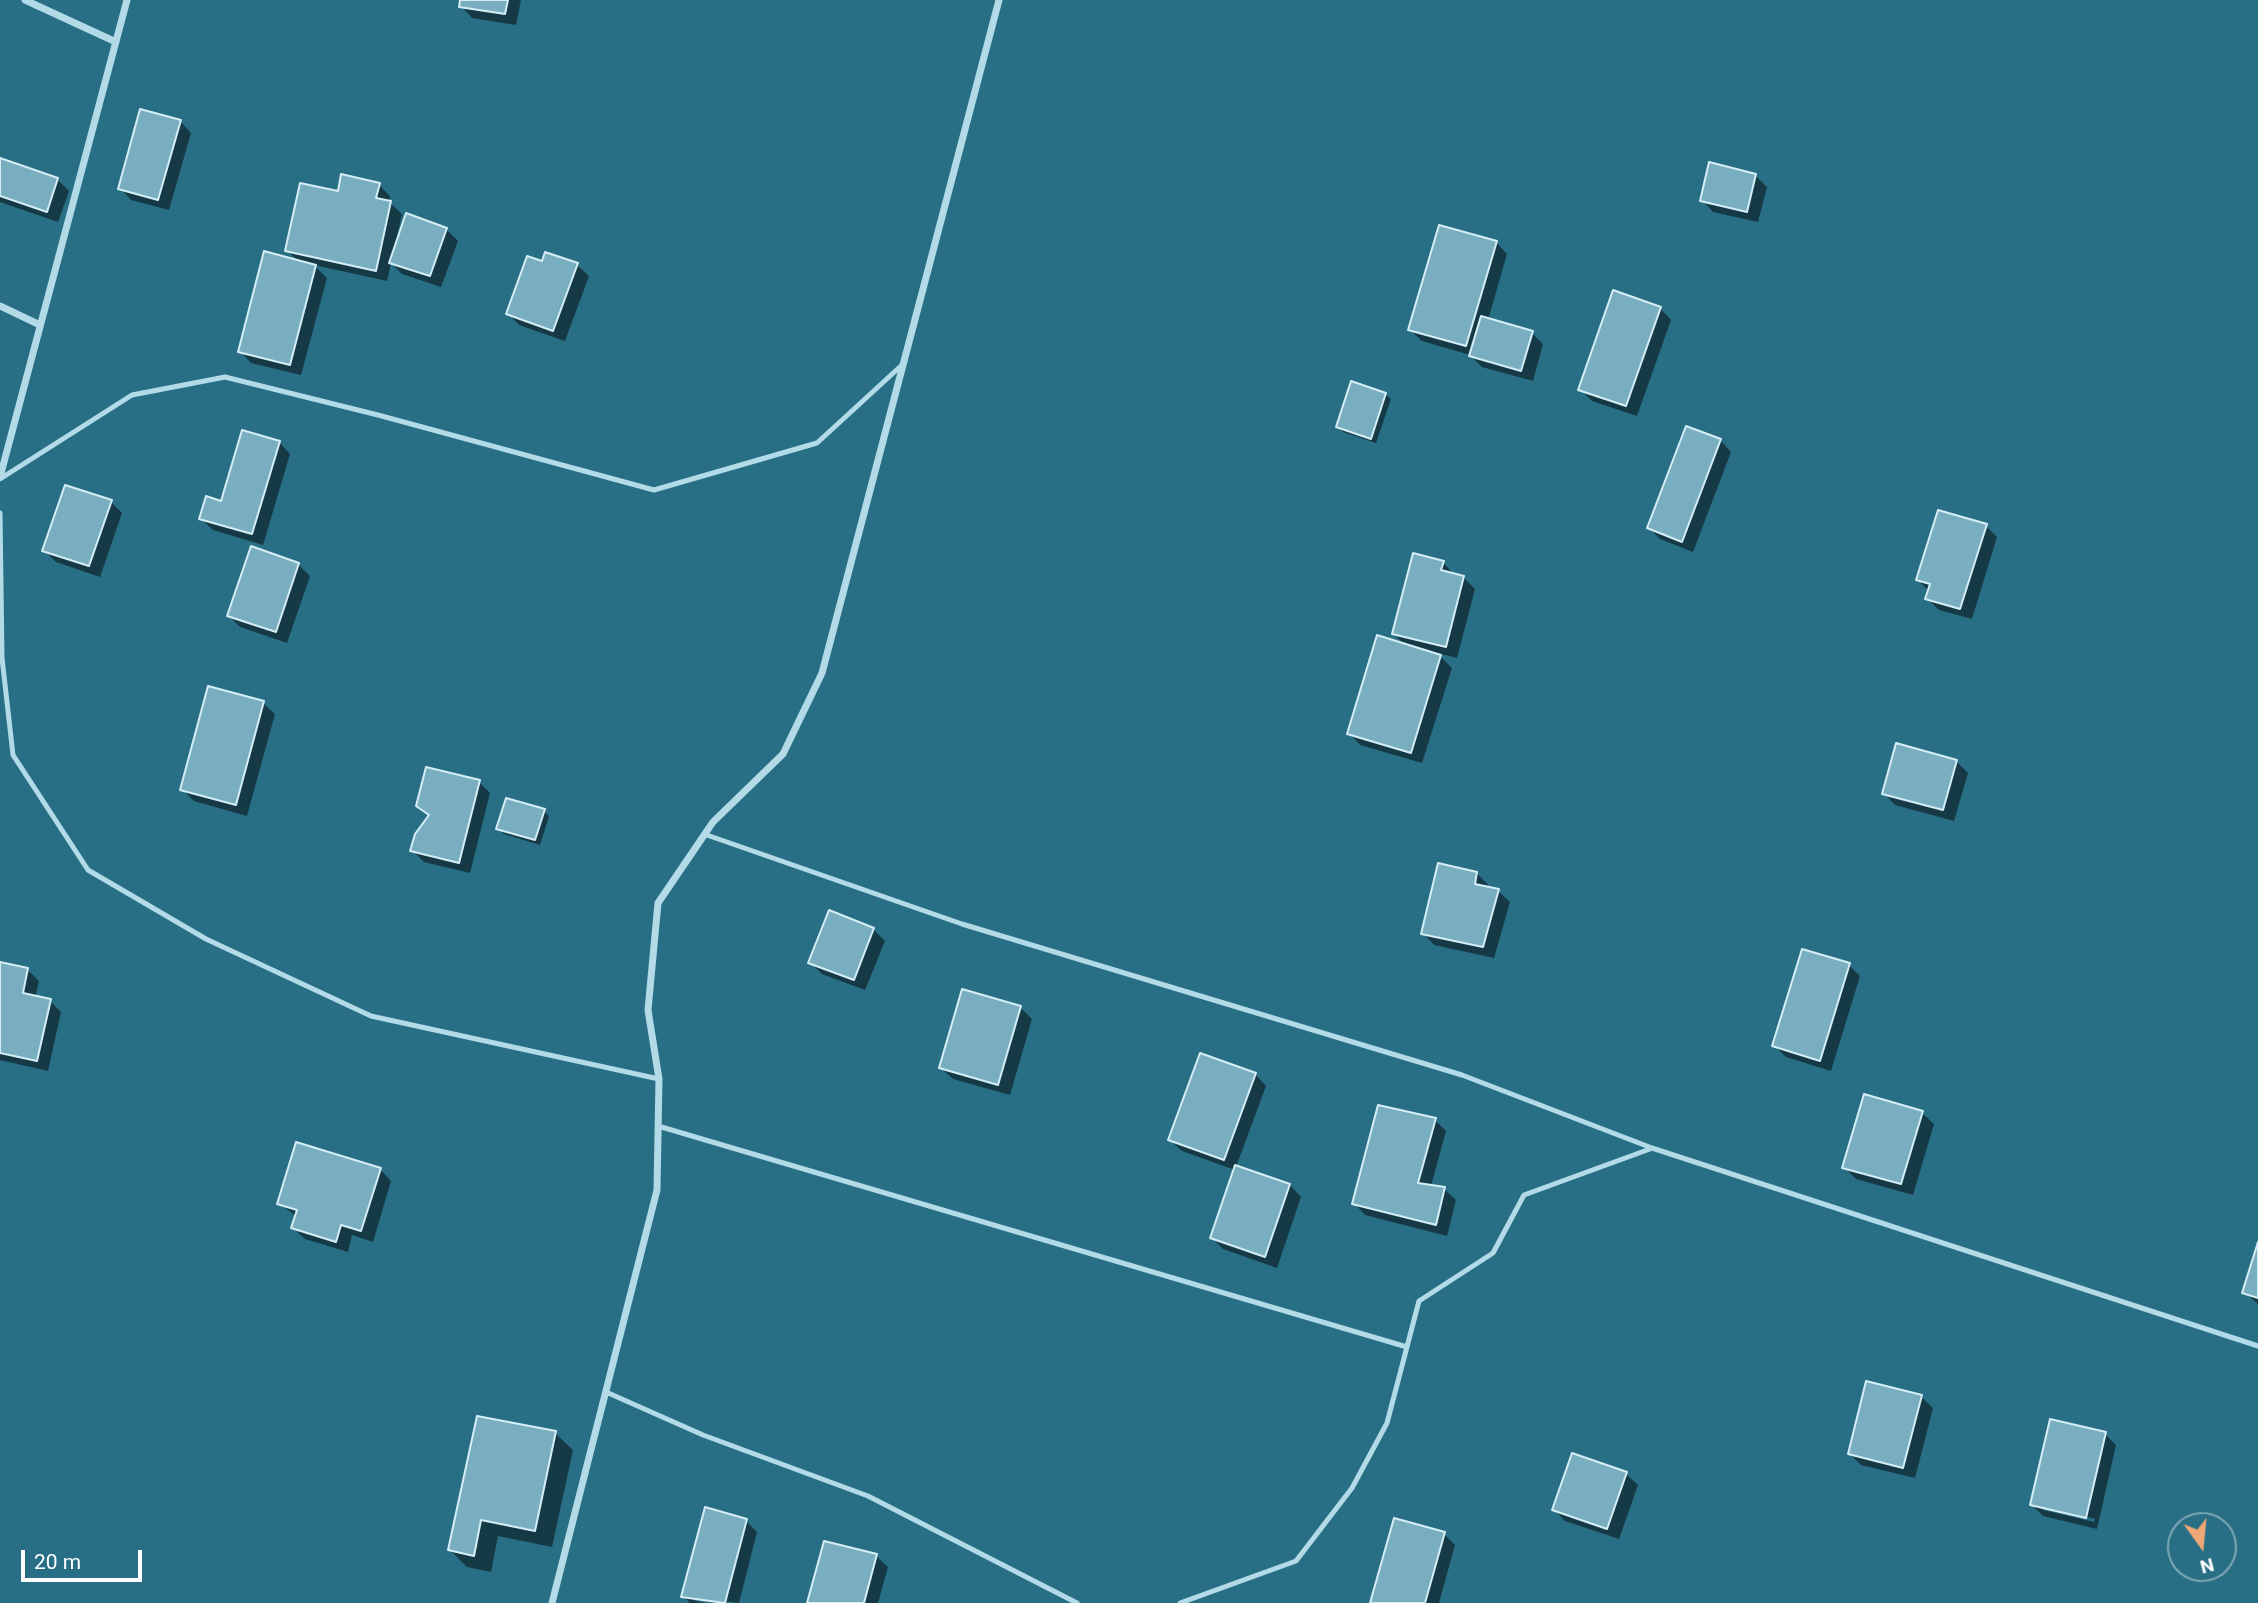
<!DOCTYPE html>
<html>
<head>
<meta charset="utf-8">
<style>
  body { margin:0 }
  #map { position:relative; width:2258px; height:1603px; overflow:hidden; background:#286e84; font-family:Roboto,sans-serif }
  canvas { display:block }
  .north { position:absolute; left:2167px; top:1512px; width:70px; height:70px; box-sizing:border-box; background:#286e84; border:2px solid #7ea8b5; border-radius:50%; rotate:165deg; font-size:19px; font-weight:700; line-height:28px; text-align:center; color:#fff }
  .north::after { content:''; display:block; margin:auto; width:24px; height:32px; background:#efa778; clip-path:polygon(50% 0,100% 100%,50% 72%,0 100%) }
  .scale { position:absolute; left:21px; top:1550px; width:121px; height:32px; box-sizing:border-box; border:4px solid #fff; border-top:0; padding-left:9px; font-size:21px; line-height:24px; white-space:nowrap; color:#fff; -webkit-text-stroke:5px #286e84; paint-order:stroke }
</style>
</head>
<body>
<div id="map">
<canvas width="2258" height="1603"></canvas>
<div class="north">N</div>
<div class="scale">20 m</div>
</div>
<script>
const ctx = document.querySelector('canvas').getContext('2d');
ctx.lineJoin = 'round';
function paint(path, color) { ctx.fillStyle = color; ctx.fill(path, 'evenodd'); }
function strokePath(path, color, width, dash) { ctx.strokeStyle = color; ctx.lineWidth = width; ctx.lineCap = dash ? 'butt' : 'round'; ctx.setLineDash(dash || []); ctx.stroke(path); }
const shadow = new Path2D(`
  M462 0H521L516 25 472 18 461 6Z
  M180 121 191 133 169 210 131 200 120 188Z
  M0 160 57 179 69 191 58 222 0 202Z
  M1755 175 1767 187 1758 222 1713 212 1702 200Z
  M379 185 390 196 389 202 402 214 397 237 446 229 458 241 441 287 402 274 391 263 387 281 314 265 327 278 301 375 251 363 240 351 299 262 287 250 339 193Z
  M1496 242 1507 254 1488 320 1532 333 1543 344 1533 381 1482 367 1470 355 1422 341 1410 330Z
  M543 264 577 265 589 276 565 341 519 325 508 313Z
  M1660 308 1671 320 1637 416 1592 401 1580 389Z
  M1385 394 1391 399 1376 443 1343 432 1338 427Z
  M1720 440 1731 452 1693 552 1660 539 1649 528Z
  M279 442 290 454 263 545 213 530 201 519 223 503Z
  M111 502 122 513 100 577 56 562 44 550Z
  M1986 526 1997 537 1972 619 1939 610 1927 598 1929 591 1918 580Z
  M1443 562 1454 575 1464 578 1475 589 1457 658 1437 653 1452 668 1422 763 1360 745 1349 733 1406 646 1393 633Z
  M298 564 310 576 287 643 240 627 229 616Z
  M263 703 275 714 247 816 194 801 182 789Z
  M1956 761 1968 773 1954 821 1895 805 1884 793Z
  M479 782 490 793 470 873 424 862 412 850 430 817 418 805Z
  M544 811 549 816 540 845 504 834 498 828Z
  M1477 873 1488 885 1487 889 1498 891 1510 902 1494 958 1434 945 1423 933Z
  M873 929 885 941 865 990 822 974 810 962Z
  M0 964 28 970 39 981 35 998 50 1001 61 1012 48 1071 0 1060Z
  M1849 965 1860 976 1831 1071 1786 1057 1774 1045Z
  M1020 1007 1032 1019 1010 1095 953 1079 941 1068Z
  M1255 1074 1266 1086 1236 1167 1290 1185 1301 1197 1277 1268 1223 1249 1212 1238 1235 1170 1182 1151 1170 1140Z
  M1922 1113 1934 1124 1913 1195 1856 1179 1844 1167Z
  M1435 1120 1446 1131 1431 1186 1444 1189 1456 1200 1447 1236 1365 1215 1354 1203Z
  M380 1169 391 1181 373 1242 352 1235 348 1252 305 1239 293 1228 297 1217 279 1203Z
  M2258 1248V1304L2244 1292Z
  M1921 1397 1933 1408 1915 1478 1861 1465 1850 1454Z
  M555 1433 573 1450 552 1547 498 1536 491 1572 467 1567 450 1550Z
  M2105 1434 2116 1445 2097 1529 2043 1516 2032 1505ZM2043 1506 2095 1519 2094 1522 2043 1510Z
  M1626 1474 1638 1485 1619 1539 1565 1521 1554 1509Z
  M746 1521 757 1532 739 1603 695 1597V1601L706 1603H690L683 1596Z
  M1444 1534 1455 1545 1439 1603H1371Z
  M876 1556 888 1567 878 1603H809Z`);
const building = new Path2D(`
  M460 0H508L505 14 459 7Z
  M140 109 181 120 158 200 118 189Z
  M0 158 58 178 47 212 0 196Z
  M1709 162 1756 174 1747 212 1700 201Z
  M341 174 380 183 376 198 391 201 376 271 285 251 300 183 338 191Z
  M406 213 447 228 430 276 389 263Z
  M1439 225 1497 241 1466 346 1408 330Z
  M264 251 316 265 290 365 238 352Z
  M545 252 578 263 553 331 506 314 527 256 542 261Z
  M1613 290 1661 307 1626 406 1578 390Z
  M1481 316 1533 331 1521 371 1469 356Z
  M1351 381 1386 393 1371 439 1336 427Z
  M1686 426 1721 439 1682 542 1647 528Z
  M242 430 280 441 252 534 199 519 206 496 221 501Z
  M65 485 112 500 89 566 42 551Z
  M1938 510 1987 524 1960 609 1925 599 1930 584 1916 580Z
  M251 546 299 563 276 632 227 616Z
  M1413 553 1444 561 1441 570 1464 576 1446 647 1392 634Z
  M1377 635 1441 655 1411 753 1347 734Z
  M208 686 264 701 236 805 180 790Z
  M1896 743 1957 760 1943 810 1882 794Z
  M426 767 480 780 459 863 410 851 415 834 429 815 416 806Z
  M506 798 545 809 535 840 496 829Z
  M1438 863 1477 872 1475 884 1499 889 1483 947 1421 934Z
  M829 910 874 928 854 980 808 963Z
  M1802 949 1850 963 1820 1061 1772 1046Z
  M0 962 28 968 23 993 51 999 37 1061 0 1053Z
  M962 989 1021 1006 998 1085 939 1068Z
  M1200 1053 1256 1073 1224 1160 1168 1140Z
  M1864 1094 1923 1111 1901 1184 1842 1168Z
  M1378 1105 1436 1118 1418 1183 1445 1187 1436 1225 1352 1204Z
  M296 1142 381 1168 361 1231 341 1225 336 1242 291 1228 297 1210 277 1204Z
  M1235 1165 1290 1184 1265 1257 1210 1238Z
  M2258 1242V1298L2242 1293Z
  M1866 1381 1922 1395 1903 1468 1848 1454Z
  M477 1416 556 1431 535 1531 481 1520 474 1556 448 1550Z
  M2050 1419 2106 1432 2086 1518 2030 1505Z
  M1572 1453 1627 1472 1607 1529 1552 1510Z
  M705 1507 747 1519 725 1603 681 1597Z
  M1394 1518 1445 1532 1425 1603H1370Z
  M824 1541 877 1554 864 1603H807Z`);
const lane = new Path2D(`
  M0 479 132 395 225 377 378 415 654 490 817 443 902 365
  M0 513 2 658 13 755 88 870 206 939 371 1016 659 1079
  M704 834 962 924 1462 1075 1652 1148 2258 1346
  M658 1126 1407 1347
  M606 1392 703 1435 868 1496 1077 1603
  M1180 1603 1296 1561 1352 1488 1387 1423 1419 1301 1493 1253 1524 1195 1650 1149`);
const street = new Path2D(`
  M25 0 116 42
  M0 306 40 325
  M0 477 127 0
  M552 1603 657 1190 659 1079 648 1010 658 903 713 822 783 754 822 673 999 0`);
paint(shadow, '#0007');
paint(building, '#78aebf');
strokePath(building, '#d5eef6', 2);
strokePath(lane, '#b2dbe7', 5);
strokePath(street, '#b2dbe7', 7);
</script>
</body>
</html>
